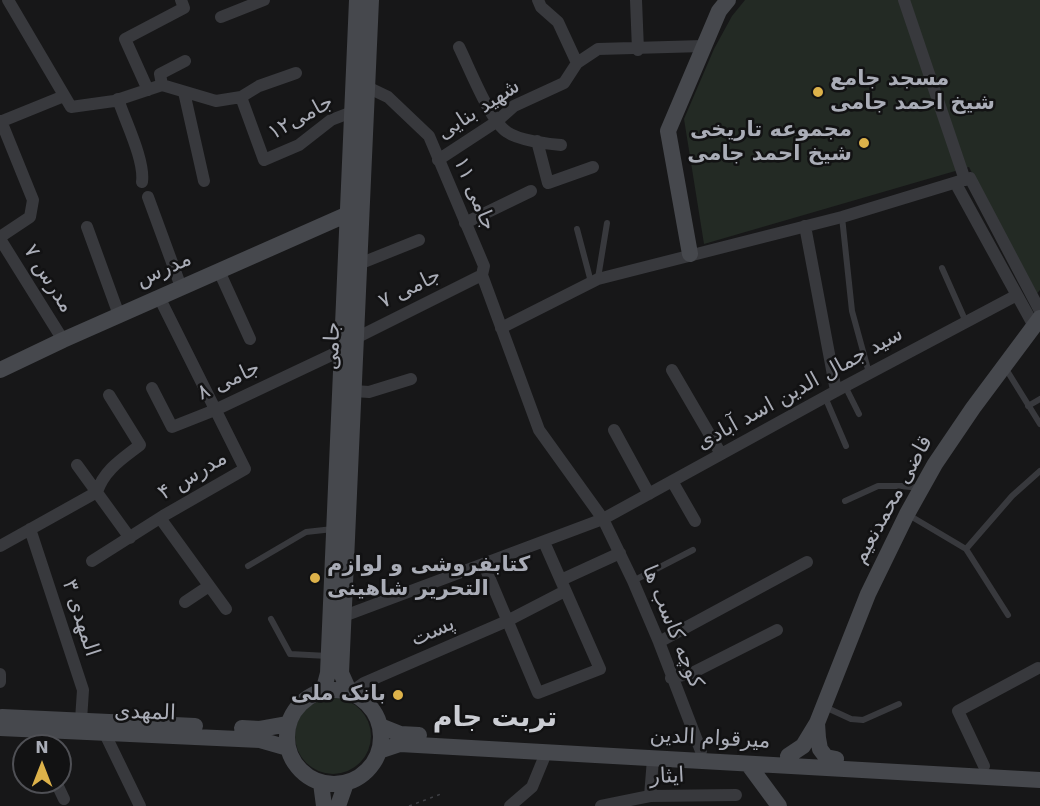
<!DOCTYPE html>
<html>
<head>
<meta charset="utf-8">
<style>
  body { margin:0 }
  #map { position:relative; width:1040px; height:806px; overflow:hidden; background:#171718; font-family:"DejaVu Sans",sans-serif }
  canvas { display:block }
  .north { position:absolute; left:12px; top:734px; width:60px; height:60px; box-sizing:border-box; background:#121213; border:2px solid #4f5055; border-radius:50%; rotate:0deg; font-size:16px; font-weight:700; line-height:24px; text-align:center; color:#aaadb7 }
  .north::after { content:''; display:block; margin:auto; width:21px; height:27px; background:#ddb24a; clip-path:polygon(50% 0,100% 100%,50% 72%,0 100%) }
</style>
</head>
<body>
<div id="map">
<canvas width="1040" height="806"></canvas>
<div class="north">N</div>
</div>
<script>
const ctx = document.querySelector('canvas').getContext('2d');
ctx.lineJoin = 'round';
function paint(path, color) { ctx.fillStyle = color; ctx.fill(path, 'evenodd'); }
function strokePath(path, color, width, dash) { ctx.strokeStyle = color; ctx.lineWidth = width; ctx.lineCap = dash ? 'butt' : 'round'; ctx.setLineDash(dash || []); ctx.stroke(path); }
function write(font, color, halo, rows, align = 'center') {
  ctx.font = font + ' "DejaVu Sans","Noto Sans Arabic",sans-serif'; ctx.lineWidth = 5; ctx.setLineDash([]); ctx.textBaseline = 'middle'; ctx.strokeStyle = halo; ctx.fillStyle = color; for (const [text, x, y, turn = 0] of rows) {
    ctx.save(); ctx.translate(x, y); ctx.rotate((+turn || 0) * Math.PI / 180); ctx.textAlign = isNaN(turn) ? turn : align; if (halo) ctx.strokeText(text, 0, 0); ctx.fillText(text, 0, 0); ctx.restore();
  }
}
const green = new Path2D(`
  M745 0H1040V290L1034 297 969 167 704 244 684 119 714 49 732 16Z
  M295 736a38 38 0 1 1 76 0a38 38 0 1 1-76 0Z`);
const path = new Path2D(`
  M409 806 441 794`);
const lane = new Path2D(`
  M842 217 852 311 869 373
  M577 229 591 282
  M942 268 966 322
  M598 278 607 223
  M1006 369 1040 424
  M845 386 859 414
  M825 397 846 446
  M1028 406 1040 399
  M845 501 878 486H901L921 488
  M907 514 966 549 1008 615
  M966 549 1012 496 1040 471
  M248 566 306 532 333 529
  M633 581 693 550
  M271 619 290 654 328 656
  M825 707 851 719 863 720 899 704`);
const street = new Path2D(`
  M8 0 71 107 114 101 162 85 216 101 241 97 259 86 296 73
  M538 0 541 7 558 22 577 63
  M636 0 638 50
  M904 0 965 180
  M221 17 264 0
  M459 47C469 67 490 121 507 132 518 140 547 144 561 145
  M162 85 160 74 185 61
  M367 87 388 97 429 136 484 266 482 275
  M148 90 125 39 184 8 181 0
  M184 92 204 181
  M241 97 264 160 299 145 331 120 352 112
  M118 99C125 121 145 160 142 182
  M0 122 64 96
  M537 141 548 183 593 167
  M438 160 496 122 514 106 564 83 577 63 598 49 703 46
  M956 184 1034 326
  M148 197 181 287
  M465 223 531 191
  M805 226 836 391
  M87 227 119 315
  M0 237 30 217 33 200 1 121
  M0 239 63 340
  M359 264 419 240
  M219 271 250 339
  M482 275 539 430 603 519 633 581 659 642 701 751
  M501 328 598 279 842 217 970 178 1040 311
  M356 338 482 275
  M672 370 721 454
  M152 388 172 427 215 410 342 350
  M354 391 369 392 411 379
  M614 430 649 494
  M77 465 130 538
  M672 481 695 521
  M160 518 226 609
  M30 529 83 690 81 720
  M0 546 97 492C104 470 122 459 140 445L109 395
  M92 561 163 516 245 469 159 297
  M484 565 538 693 600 669 544 542
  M561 580 620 553
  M185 602 209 586
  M344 616 603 519 836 391 1017 295
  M659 642 807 562
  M0 674V682
  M671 678 692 673 777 630
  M350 693 364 683 507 621 565 591
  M42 730 44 746
  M105 734 140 806
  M984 766 958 711 1038 668
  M56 782 64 799
  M650 796 653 759
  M510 806 532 787 546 753
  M601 806 650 796 736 795`);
const secondary = new Path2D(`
  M690 254 668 131 719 11 728 0
  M0 370 63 340 348 214 356 213
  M287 737a47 47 0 1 1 94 0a47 47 0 1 1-94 0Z
  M323 692 328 673 357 0
  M350 693 341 673 371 0
  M2 717 195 726
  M817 723 818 738 820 749 826 757 836 759
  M380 726 400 734 419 735
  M0 728 260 740 288 748
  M242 728 260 729 288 724
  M379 751 400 744 1040 780
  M788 756 803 746 817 723 868 594 907 514 935 464 973 408 1040 318
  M748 764 779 806
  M321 783 324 806
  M338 806 346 783`);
const markers = [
  [818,92,6,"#ddb24a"],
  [864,143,6,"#ddb24a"],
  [315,578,6,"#ddb24a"],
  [398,695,6,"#ddb24a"]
];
const poiNames = [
  ["مسجد جامع",830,80],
  ["شیخ احمد جامی",830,104],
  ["مجموعه تاریخی",852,131,"right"],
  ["شیخ احمد جامی",852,155,"right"],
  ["کتابفروشی و لوازم",327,566],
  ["التحریر شاهینی",327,590],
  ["بانک ملی",386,695,"right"]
];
const streetNames = [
  ["شهید بنایی",479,110,-33],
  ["جامی۱۲",301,118,-29],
  ["جامی ۱۱",474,194,67],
  ["مدرس",164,270,-24],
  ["مدرس ۷",48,279,58],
  ["جامی ۷",410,289,-26],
  ["جامی",333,346,-88],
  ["جامی ۸",229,381,-25],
  ["سید جمال الدین اسد آبادی",800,389,-29],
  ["مدرس ۴",193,476,-31],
  ["قاضی محمدنعیم",893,500,-61],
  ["المهدی ۳",80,618,72],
  ["کوچه کاسب ها",672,627,68],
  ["پست",433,632,-24],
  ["المهدی",145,713,2],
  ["میرقوام الدین",710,739,3],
  ["ایثار",667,777,-3]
];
const districtNames = [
  ["تربت جام",495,719]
];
paint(green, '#232a24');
strokePath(path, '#3e3f44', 1.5, [3, 4.5]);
strokePath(lane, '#38393d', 6);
strokePath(street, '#38393d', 12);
strokePath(secondary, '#46484d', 16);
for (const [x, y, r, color] of markers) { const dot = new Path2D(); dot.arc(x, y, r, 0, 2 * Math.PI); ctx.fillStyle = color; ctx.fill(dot); strokePath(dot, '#121213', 2); }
write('bold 21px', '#aaadb7', '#121213', poiNames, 'left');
write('21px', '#aaadb7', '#121213', streetNames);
write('bold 27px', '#cbcdd3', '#121213', districtNames);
</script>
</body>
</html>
